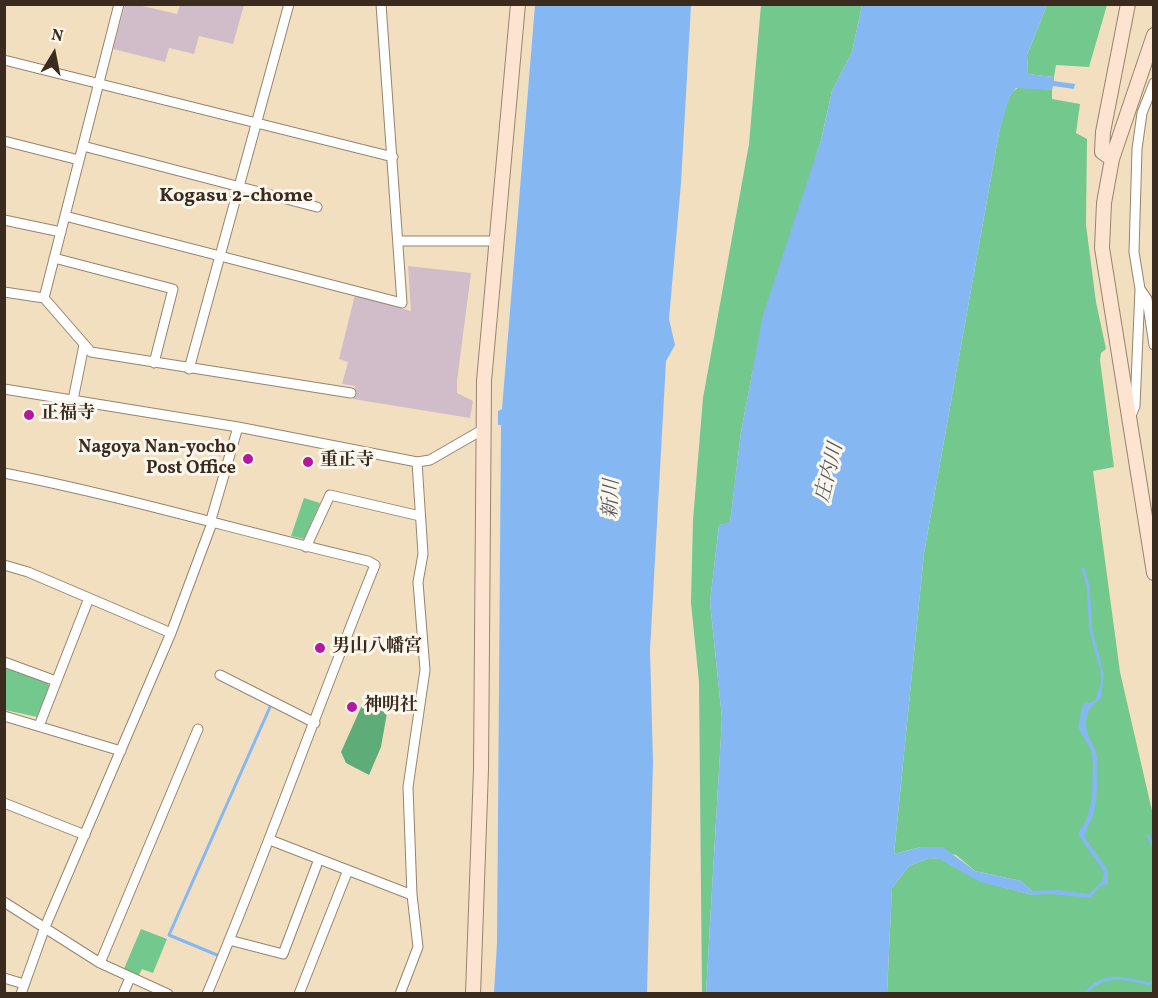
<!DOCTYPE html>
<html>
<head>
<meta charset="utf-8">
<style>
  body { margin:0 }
  #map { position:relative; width:1158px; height:998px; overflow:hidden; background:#f2dfc0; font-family:Vollkorn,serif }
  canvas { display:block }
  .frame { position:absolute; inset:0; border:6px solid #3b2a1e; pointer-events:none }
  .north { position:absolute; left:24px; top:24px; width:60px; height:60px; -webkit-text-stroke:4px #fbf7ec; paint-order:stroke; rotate:10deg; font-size:16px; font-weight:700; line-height:24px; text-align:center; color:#3b2a1e }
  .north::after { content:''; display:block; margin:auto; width:21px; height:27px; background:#3b2a1e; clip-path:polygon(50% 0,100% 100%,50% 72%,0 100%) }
</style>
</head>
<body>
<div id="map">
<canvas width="1158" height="998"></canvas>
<div class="frame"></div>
<div class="north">N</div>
</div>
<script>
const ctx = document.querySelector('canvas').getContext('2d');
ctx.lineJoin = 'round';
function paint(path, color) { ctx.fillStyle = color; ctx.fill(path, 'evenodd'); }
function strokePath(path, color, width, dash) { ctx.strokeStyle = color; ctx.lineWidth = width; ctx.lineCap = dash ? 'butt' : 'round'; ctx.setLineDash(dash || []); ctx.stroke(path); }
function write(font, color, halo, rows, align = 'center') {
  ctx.font = font + ' Vollkorn,"Noto Serif JP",serif'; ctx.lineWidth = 6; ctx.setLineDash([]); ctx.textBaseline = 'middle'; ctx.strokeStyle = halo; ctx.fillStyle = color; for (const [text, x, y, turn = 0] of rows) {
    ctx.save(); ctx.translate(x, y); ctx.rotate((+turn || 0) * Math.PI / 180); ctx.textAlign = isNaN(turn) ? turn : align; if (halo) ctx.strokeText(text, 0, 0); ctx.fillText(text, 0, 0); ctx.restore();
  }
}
const industrial = new Path2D(`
  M125 5H138L177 14 180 5H244L233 44 199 36 194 54 169 48 165 62 113 49Z
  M408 266 471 273 457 381V393L473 401 470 418 353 399 355 386 342 384 348 362 339 359 355 295 411 311Z`);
const green = new Path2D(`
  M761 5H862L852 52 832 91 821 140 752 374 741 432 730 523 719 525 710 602 722 718 706 993 702 994 699 682 691 603 693 520 703 398 749 144Z
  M1047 5H1107L1089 67 1056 65 1054 77 1028 74 1027 55Z
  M1022 86 1052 90V99L1080 104 1076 133 1087 139 1086 225 1096 302 1106 349 1101 353 1100 360 1114 467 1093 471 1120 672 1153 815V993L887 994 892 888 909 866 929 858 942 859 1002 887 1033 895 1032 891 1021 881 975 871 956 855 921 847 894 854 924 553 999 133C1003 119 1005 91 1022 86Z
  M304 498 320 503 304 539 291 536Z
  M4 666 47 681 49 686 37 717 5 710Z
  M141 929 167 939 153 973 142 969 138 977 123 971Z`);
const forest = new Path2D(`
  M363 703 387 713 381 747 369 775 346 763 341 752Z`);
const water = new Path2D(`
  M535 5H691L681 183 669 319 675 345 666 361 650 650 653 762 647 993H494L497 943 501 425H498V411L502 409Z
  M862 5H1047L1027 55 1028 74 1054 77V81L1075 84 1074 89 1053 86 1052 90 1016 88 1009 98 999 133 924 553 894 854 921 847H943L975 871 1021 881 1032 891 1058 890 1089 894 1103 880 1104 873C1096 858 1085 848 1078 833L1087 819 1092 798 1093 763 1091 750 1078 727 1083 704 1095 701 1101 682 1100 660 1104 674 1101 698C1094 705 1087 709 1086 720 1084 736 1097 745 1097 760 1097 776 1098 797 1094 812 1092 822 1085 827 1085 838L1108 870V884L1099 887 1091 898 1052 894 1033 895 980 882 939 859 929 858 909 866 892 888 887 993H706L722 718 710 602 719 525 730 522 741 432 763 315 821 140 832 91 852 52Z`);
const stream = new Path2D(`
  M1083 569 1088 586 1091 631 1100 664
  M1148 836 1154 848
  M217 955 169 935 270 707
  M1085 994C1101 972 1127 978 1149 984L1154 981`);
const street = new Path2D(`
  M4 60 393 157
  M1154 83 1142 113 1137 149 1134 252 1140 289 1147 299 1154 345
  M4 141 79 160
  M83 146 317 207
  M65 216 402 303 381 4
  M4 220 61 232
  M398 241H496
  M54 258 173 289 154 363
  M4 292 44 298 91 352 351 393
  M44 298 119 4
  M189 369 289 4
  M4 389 238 427 417 462 430 460 482 430
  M73 400 84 345
  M1130 418 1135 406 1140 289
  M4 473C127 497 247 533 368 561L375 565C317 708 267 852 207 994
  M210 523 238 427
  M306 547 330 495 420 516
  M4 565 28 572 171 633
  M4 662 56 681
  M220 675 315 723
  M4 716 121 751
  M39 726 89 598
  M4 803 85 835
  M270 840 412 895
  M4 902 100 963 168 994
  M229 940 283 954 319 859
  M100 963 198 729
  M4 978 24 984
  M21 994 45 927 171 633 212 523
  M123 994 130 978
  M299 994 348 870
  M400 994 418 947 412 895 408 787 425 670 418 582 423 554 417 462`);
const secondary = new Path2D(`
  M1128 4 1103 132 1102 152 1112 159 1104 203 1102 248 1154 573
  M1112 159 1154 35
  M473 994 481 769 484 381 518 4`);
const markers = [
  [29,415,6,"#b5179e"],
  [248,459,6,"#b5179e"],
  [308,462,6,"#b5179e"],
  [320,648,6,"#b5179e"],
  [352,707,6,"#b5179e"]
];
const poiNames = [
  ["正福寺",41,415],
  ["Nagoya Nan-yocho",236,449,"right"],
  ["Post Office",236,470,"right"],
  ["重正寺",320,462],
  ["男山八幡宮",332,648],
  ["神明社",364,707]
];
const neighbourhoodNames = [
  ["Kogasu 2-chome",236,197]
];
const waterNames = [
  ["庄内川",831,473,-76],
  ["新川",613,499,-88]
];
paint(industrial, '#d1bdc9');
paint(green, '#73c88d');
paint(forest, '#5eac78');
paint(water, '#85b8f3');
strokePath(stream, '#85b8f3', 3);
strokePath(street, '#96846f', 11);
strokePath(secondary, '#96846f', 16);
strokePath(street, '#fff', 9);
strokePath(secondary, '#fde4d1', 14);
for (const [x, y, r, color] of markers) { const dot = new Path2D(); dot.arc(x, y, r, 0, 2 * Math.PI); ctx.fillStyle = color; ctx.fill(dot); strokePath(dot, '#fbf7ec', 2); }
write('bold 18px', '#3b2a1e', '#fbf7ec', poiNames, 'left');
write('bold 20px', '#3b2a1e', '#fbf7ec', neighbourhoodNames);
write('italic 20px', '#51555e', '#fbf7ec', waterNames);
</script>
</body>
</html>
